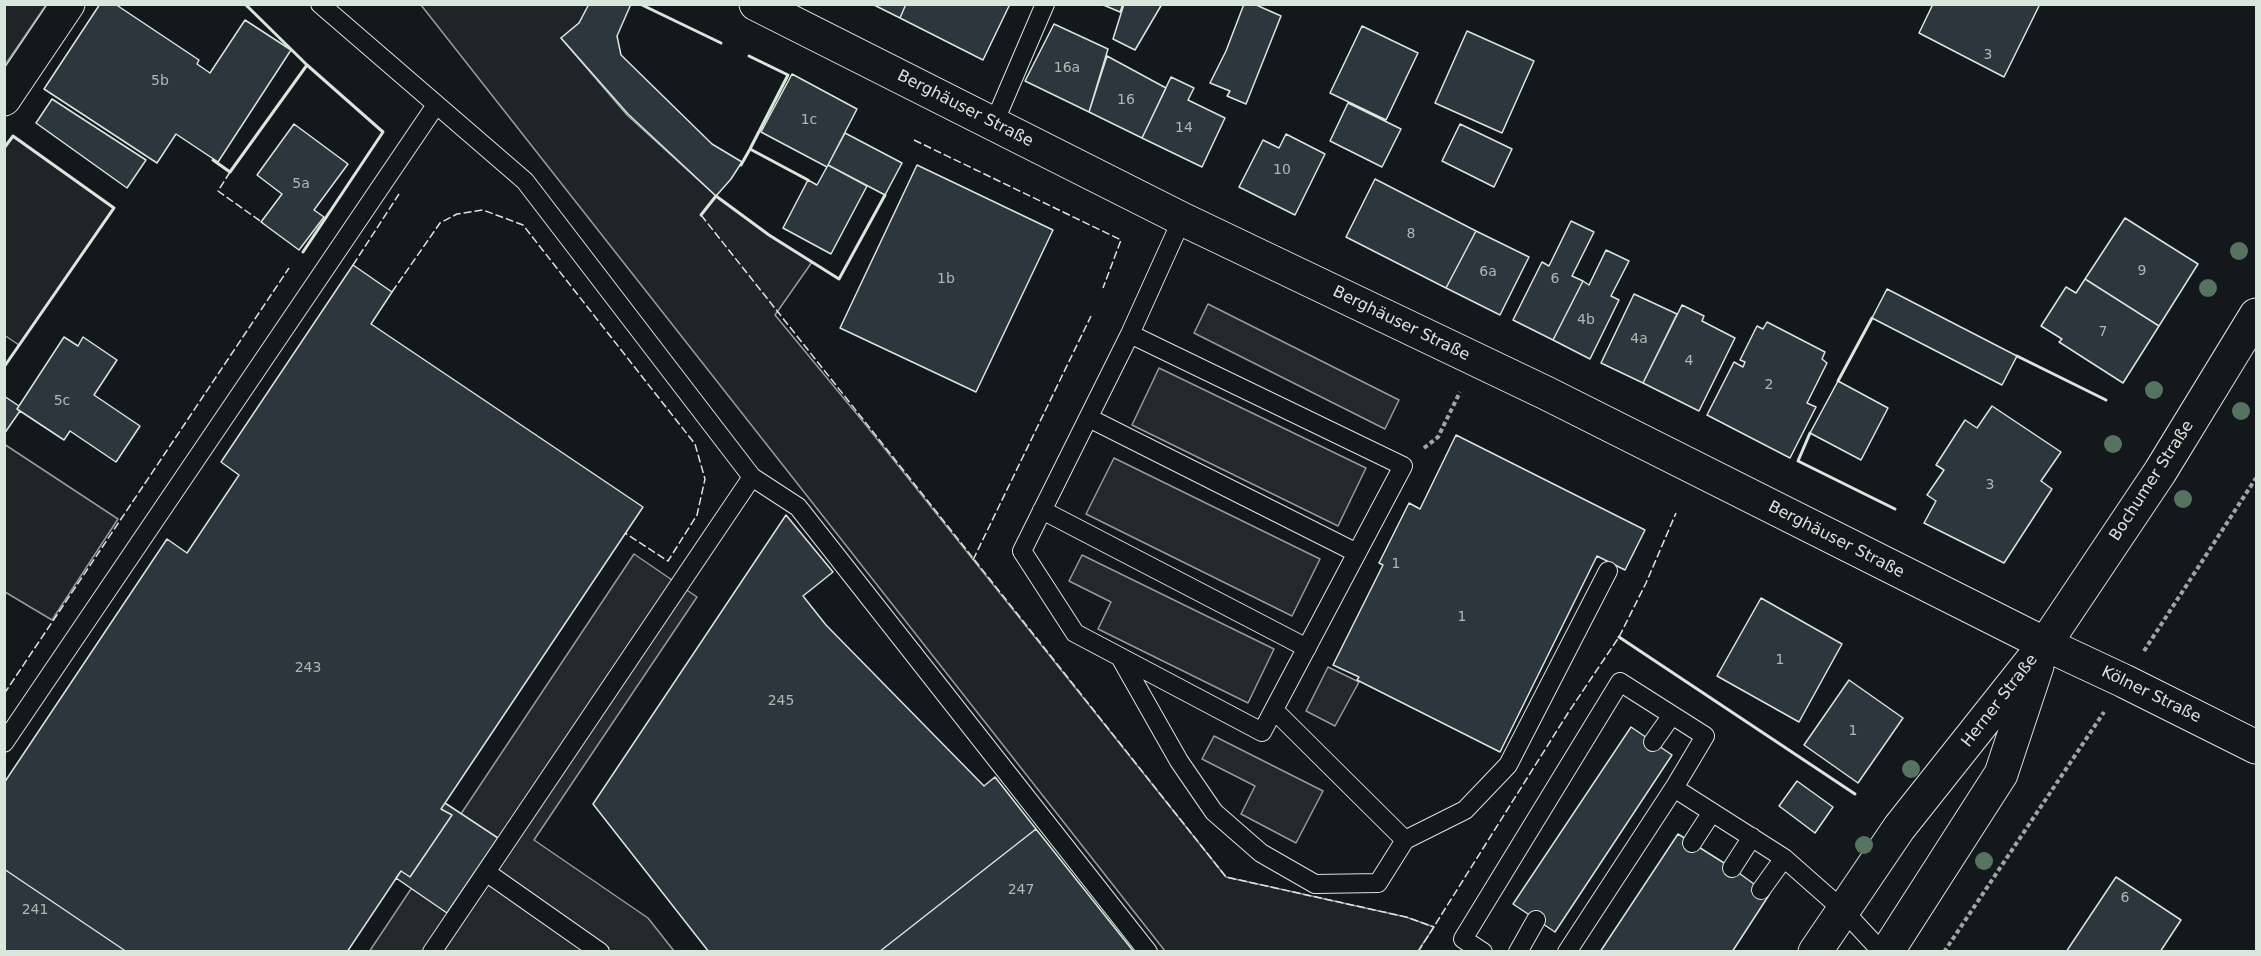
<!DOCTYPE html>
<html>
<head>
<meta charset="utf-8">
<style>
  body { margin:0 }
  #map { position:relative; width:2261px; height:956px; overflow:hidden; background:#14181c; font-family:"DejaVu Sans",sans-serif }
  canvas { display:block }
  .frame { position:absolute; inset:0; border:6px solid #d8e6dc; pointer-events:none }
</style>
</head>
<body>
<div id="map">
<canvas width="2261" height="956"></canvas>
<div class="frame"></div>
</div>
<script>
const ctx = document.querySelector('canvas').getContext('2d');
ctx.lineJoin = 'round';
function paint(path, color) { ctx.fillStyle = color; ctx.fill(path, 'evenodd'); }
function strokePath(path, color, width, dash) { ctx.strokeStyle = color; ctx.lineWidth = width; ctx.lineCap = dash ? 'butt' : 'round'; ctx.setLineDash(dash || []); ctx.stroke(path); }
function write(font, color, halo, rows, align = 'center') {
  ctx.font = font + ' "DejaVu Sans",sans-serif'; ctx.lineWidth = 4.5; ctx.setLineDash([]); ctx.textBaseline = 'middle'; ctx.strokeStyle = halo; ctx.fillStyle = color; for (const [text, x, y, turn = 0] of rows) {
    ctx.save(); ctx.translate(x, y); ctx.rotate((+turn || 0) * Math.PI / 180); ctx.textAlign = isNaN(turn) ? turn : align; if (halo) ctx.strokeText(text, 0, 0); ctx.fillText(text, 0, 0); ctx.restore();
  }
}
const green = new Path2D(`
  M5 4 46 5 5 65 4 5Z
  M421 5H589L579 23 561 38 627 115 716 196 769 235 812 262 775 315 865 424 1226 877 1406 917 1434 927 1418 951H1165Z
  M13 137 113 208 19 345 4 335V149Z
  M4 444 118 519 52 620 5 592Z`);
const parking = new Path2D(`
  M1208 304 1399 400 1385 429 1194 333Z
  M1159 368 1366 468 1338 526 1132 425Z
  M1114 458 1320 559 1292 616 1086 514Z
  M634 554 697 597 534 840 648 918 674 951 369 952Z
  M1082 555 1274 649 1248 703 1098 629 1111 602 1069 581Z
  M1328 667 1359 682 1335 726 1306 711Z
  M1214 736 1323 791 1296 843 1241 814 1255 786 1202 759Z`);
const building = new Path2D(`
  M100 4H115L199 60 197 64 210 73 245 20 291 50 218 162 176 134 157 163 44 89Z
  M589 4H631L617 36 621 55 712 144 742 162 731 179 716 196 628 114 561 38 579 23Z
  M872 4H906L900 18Z
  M906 4H1010L983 60 900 18Z
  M1101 4H1123L1120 12Z
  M1124 4H1162L1135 50 1113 39Z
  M1244 4H1254L1281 16 1246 104 1227 96 1230 91 1210 83 1226 51Z
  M1933 4H2040L2004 77 1919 33Z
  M1054 24 1108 49 1089 112 1025 81Z
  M1362 26 1418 53 1386 120 1330 93Z
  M1467 31 1534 61 1502 133 1435 103Z
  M1107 56 1166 88 1142 138 1089 112Z
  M792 74 857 109 827 167 761 132Z
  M1171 77 1194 88 1188 100 1225 118 1202 167 1142 138Z
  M52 99 146 160 127 188 36 123Z
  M1348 103 1401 129 1382 167 1330 141Z
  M294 124 348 164 314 210 324 217 299 250 261 222 282 194 257 175Z
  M1460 124 1512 149 1494 187 1442 161Z
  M845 133 902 163 885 195 828 165Z
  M1286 134 1325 154 1295 215 1239 187 1263 140 1279 148Z
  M828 165 867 186 831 254 783 228 808 180 817 185Z
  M917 165 1053 230 976 392 840 328Z
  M1375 179 1476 231 1446 288 1346 237Z
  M2125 218 2198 264 2159 326 2085 279Z
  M1571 221 1594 232 1572 276 1583 281 1553 340 1513 320 1542 262 1549 266Z
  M1476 231 1529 257 1500 315 1446 288Z
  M1606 250 1629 261 1611 296 1619 300 1590 359 1553 340 1583 281 1589 285Z
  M353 265 392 292 371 324 643 507 441 809 452 815 410 877 401 871 347 952H127L4 869V783L167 539 187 553 239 475 221 462Z
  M2085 279 2159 326 2123 383 2059 342 2062 339 2041 326 2066 287 2076 293Z
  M1887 289 2017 356 2002 385 1872 318Z
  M1634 294 1677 314 1643 383 1601 363Z
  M1682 305 1704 316 1702 321 1735 338 1699 411 1643 383Z
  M1767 322 1825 352 1822 359 1827 363 1807 403 1816 407 1790 458 1707 415 1734 362 1743 367 1745 362 1740 360 1757 326 1763 329Z
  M64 337 78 346 83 337 117 360 94 395 140 426 116 462 70 431 64 440 17 409Z
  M1838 381 1888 408 1861 460 1810 433Z
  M4 396 19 406 17 409 20 411 4 434Z
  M1992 406 2061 452 2041 481 2052 489 2004 563 1924 523 1936 501 1927 495 1944 470 1936 465 1965 420 1977 428Z
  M1456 435 1645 530 1625 570 1597 556 1500 752 1357 680 1359 677 1333 665 1383 565 1379 563 1409 503 1420 509Z
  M786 515 833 572 803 596 826 625 984 786 995 777 1036 829 879 952H709L593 804Z
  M1761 598 1842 644 1799 722 1717 676Z
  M1849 680 1903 718 1858 783 1804 745Z
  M1631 727 1672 755 1555 932 1513 904Z
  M1797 781 1833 807 1815 833 1779 806Z
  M445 803 498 838 447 913 396 878 401 871 410 877 452 815 441 809Z
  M1036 829 1134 952H879Z
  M1678 834 1732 868 1769 895 1732 952H1600Z
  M4 869 127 952H4Z
  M2116 877 2181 920 2160 952H2066Z`);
const path = new Path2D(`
  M1424 448 1438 437 1460 392
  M2144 651 2256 478
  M1944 952 2104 712`);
const service = new Path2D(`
  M320 4 525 181 752 477 486 872 600 952
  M994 123 1045 4
  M1130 334 1022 551 1075 633 1262 732 1403 466 1130 334 1182 219
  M1089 418 1357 553
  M752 477 798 507 1148 952
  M1042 510 1307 648
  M1120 657 1179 761 1214 812 1261 853 1315 884 1378 883 1405 840 1274 710
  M1653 742 1672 715
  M4 743 436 105
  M1405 840 1465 810 1508 765 1608 571
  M1692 843 1712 812
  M1732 868 1752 837
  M1761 890 1784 858
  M432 952 486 872
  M1483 952 1463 939 1620 682 1705 736 1674 788
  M1518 952 1536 920
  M1567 952 1674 788 1784 858 1843 910 1882 952`);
const minor = new Path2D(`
  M4 99 68 4`);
const tertiary = new Path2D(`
  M756 4 1182 219 1546 393 2045 644 2124 681 2256 747`);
const secondary = new Path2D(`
  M1815 952 1899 828 2045 644 2160 472 2256 315
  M1887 952 2001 774 2037 666`);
const fence = new Path2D(`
  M914 140 1121 240 1103 288
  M230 172 218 191 263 223
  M701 215 1226 877 1406 917 1434 927
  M353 265 399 194
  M392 292 440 223 457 214 483 210 523 225 695 444 705 479 697 515 668 561 625 533
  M973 560 1091 316
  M4 694 289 268
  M1418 952 1568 713 1619 637 1646 583 1676 513`);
const wall = new Path2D(`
  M245 4 307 65 383 132 303 252
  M640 4 721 43
  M749 56 788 75 750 149
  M4 148 13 136 114 208 4 367
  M213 160 230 172 307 65
  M741 165 750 149 808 180
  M701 215 716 196 769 235 839 279 885 195
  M2017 356 2106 400
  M1838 381 1872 318
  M1810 433 1798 461 1895 509
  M1619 637 1855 794`);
const trees = [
  [2239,251],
  [2208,288],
  [2154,390],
  [2241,411],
  [2113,444],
  [2183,499],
  [1911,769],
  [1864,845],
  [1984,861]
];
const numberNames = [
  ["3",1988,55],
  ["16a",1067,68],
  ["5b",160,81],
  ["16",1126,100],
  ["1c",809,120],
  ["14",1184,128],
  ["10",1282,170],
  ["5a",301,184],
  ["8",1411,234],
  ["9",2142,271],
  ["6a",1488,272],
  ["1b",946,279],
  ["6",1555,279],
  ["4b",1586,320],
  ["7",2103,332],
  ["4a",1639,339],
  ["4",1689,361],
  ["2",1769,385],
  ["5c",62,401],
  ["3",1990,485],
  ["1",1396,564],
  ["1",1462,617],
  ["1",1780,660],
  ["243",308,668],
  ["245",781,701],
  ["1",1853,731],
  ["247",1021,890],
  ["6",2125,898],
  ["241",35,910]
];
const streetNames = [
  ["Berghäuser Straße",965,109,27],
  ["Berghäuser Straße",1401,324,26],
  ["Bochumer Straße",2152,481,-57],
  ["Berghäuser Straße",1836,540,27],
  ["Kölner Straße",2151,695,26],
  ["Herner Straße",2000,701,-52]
];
paint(green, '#202428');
strokePath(green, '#939e99', 1.5);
paint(parking, '#24282b');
strokePath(parking, '#939e99', 1.5);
paint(building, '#2c363c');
strokePath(building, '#d8e6dc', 1.5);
strokePath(service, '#d8e6dc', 20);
strokePath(minor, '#d8e6dc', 35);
strokePath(tertiary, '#d8e6dc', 35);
strokePath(secondary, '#d8e6dc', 35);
strokePath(path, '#9da8a2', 4, [4.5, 3]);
strokePath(service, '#14181c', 18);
strokePath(minor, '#14181c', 33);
strokePath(tertiary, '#14181c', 33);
strokePath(secondary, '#14181c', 33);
strokePath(fence, '#d8e6dc', 1.5, [8, 3]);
strokePath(wall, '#d8e6dc', 3);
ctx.fillStyle = '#55745f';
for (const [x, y] of trees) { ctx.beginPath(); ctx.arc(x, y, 9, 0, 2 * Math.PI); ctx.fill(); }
write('14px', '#adbab4', null, numberNames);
write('16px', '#d8e6dc', '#14181c', streetNames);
</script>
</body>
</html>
